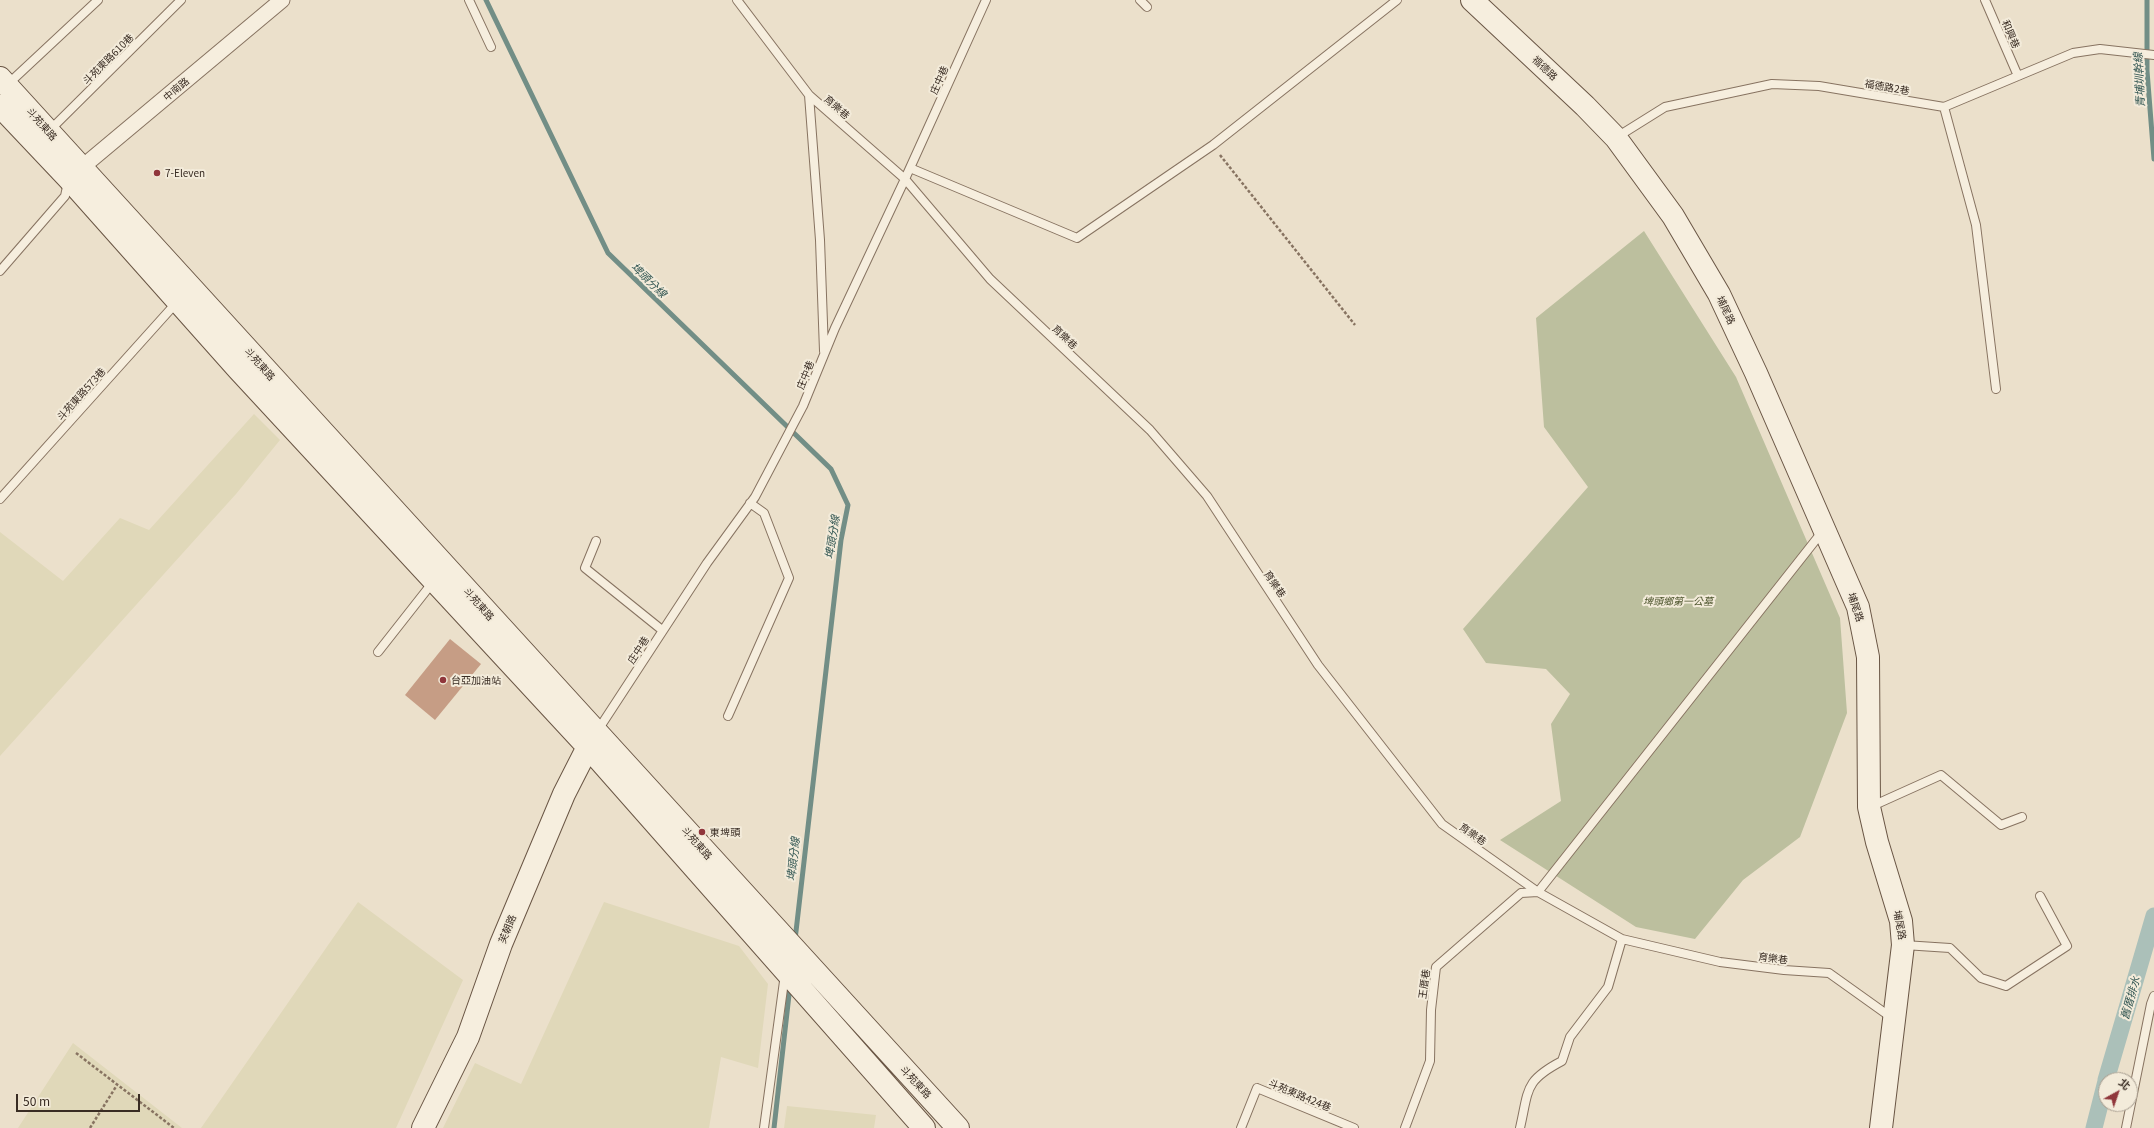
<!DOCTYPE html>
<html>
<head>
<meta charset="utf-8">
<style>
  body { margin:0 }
  #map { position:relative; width:2154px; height:1128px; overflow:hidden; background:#ebe0cb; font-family:Georgia,"Noto Sans TC",serif }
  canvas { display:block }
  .north { position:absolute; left:2098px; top:1072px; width:40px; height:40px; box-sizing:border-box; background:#f3ebda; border:1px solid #a99f91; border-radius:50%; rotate:40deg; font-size:11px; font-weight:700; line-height:16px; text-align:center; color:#392c23 }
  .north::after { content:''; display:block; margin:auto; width:14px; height:18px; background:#90363b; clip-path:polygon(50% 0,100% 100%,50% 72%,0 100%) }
  .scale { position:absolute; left:16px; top:1094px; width:124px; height:18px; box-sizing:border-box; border:2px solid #392c23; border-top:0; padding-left:5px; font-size:12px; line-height:14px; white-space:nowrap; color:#392c23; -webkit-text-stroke:3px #f3ebda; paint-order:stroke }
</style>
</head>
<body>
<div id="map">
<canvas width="2154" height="1128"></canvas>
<div class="north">北</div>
<div class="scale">50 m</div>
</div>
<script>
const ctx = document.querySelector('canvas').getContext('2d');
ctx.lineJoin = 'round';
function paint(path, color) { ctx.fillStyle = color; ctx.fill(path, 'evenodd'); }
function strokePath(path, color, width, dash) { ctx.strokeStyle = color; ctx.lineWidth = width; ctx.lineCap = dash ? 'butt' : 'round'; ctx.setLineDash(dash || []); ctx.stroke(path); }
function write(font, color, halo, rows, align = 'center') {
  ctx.font = font + ' Georgia,"Noto Sans TC",serif'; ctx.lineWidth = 4; ctx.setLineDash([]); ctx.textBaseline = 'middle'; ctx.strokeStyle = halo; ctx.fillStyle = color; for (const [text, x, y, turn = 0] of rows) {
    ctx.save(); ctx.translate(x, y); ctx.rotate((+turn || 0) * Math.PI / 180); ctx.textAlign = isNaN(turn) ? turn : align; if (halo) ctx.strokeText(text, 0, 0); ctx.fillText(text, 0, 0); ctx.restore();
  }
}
const farmland = new Path2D(`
  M254 414 280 440 236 494 0 756V532L63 581 120 518 149 530Z
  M358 902 463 980 396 1128H201Z
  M604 902 739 946 768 984 758 1068 721 1057 709 1128H443L475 1063 521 1084Z
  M73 1043 182 1128H18Z
  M787 1106 876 1115 874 1128H784Z`);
const cemetery = new Path2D(`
  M1644 231 1736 377 1840 618 1847 713 1800 837 1743 880 1695 939 1636 927 1500 840 1561 801 1551 724 1570 694 1546 669 1486 663 1463 629 1588 487 1544 427 1536 318Z`);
const stream = new Path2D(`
  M486 0 608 253 831 469 848 505 841 540 795 940
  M2147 0V71L2154 159
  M774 1128 790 986`);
const canal = new Path2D(`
  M2106 1080 2154 916
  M2094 1128 2106 1081`);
const building = new Path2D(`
  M450 639 481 664 435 720 405 695Z`);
const path = new Path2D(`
  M1220 155 1355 325
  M76 1053 174 1128
  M90 1128 117 1085`);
const lane = new Path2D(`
  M469 0 491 47
  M737 0 809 95 905 179 990 279 1150 430 1207 496 1318 665 1442 824 1538 892 1622 939 1720 962 1784 970 1829 973 1892 1018
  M1140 0 1147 7
  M1985 0 2018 76
  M7 85 98 0
  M809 95 820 240 824 351
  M1944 107 1976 225 1996 389
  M49 131 181 0
  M1617 137 1665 107 1772 84 1819 86 1944 107 2073 53 2100 49 2154 55
  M910 168 1077 238 1213 145 1397 0
  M0 271 65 196 68 182
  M0 499 177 302
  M596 541 585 568 662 630
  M378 652 433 582
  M728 716 789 578 764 513 750 503
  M598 730 707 563 755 497 803 406 835 328 905 179 986 0
  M1870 807 1941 775 2001 825 2022 817
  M1904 945 1950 948 1981 978 2006 986 2067 946 2040 896
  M764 1128 785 974
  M1241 1128 1257 1088 1354 1128
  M1405 1128 1430 1061 1431 1010 1436 967 1521 893 1538 892 1822 532
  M1520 1128C1529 1089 1524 1081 1562 1061L1570 1037 1608 987 1622 939
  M2126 1128 2151 1004 2154 996`);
const street = new Path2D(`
  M74 174 282 0`);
const secondary = new Path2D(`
  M1472 0 1585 106 1616 138 1673 216 1719 294 1756 373 1858 607 1868 657 1869 807 1877 842 1901 921 1903 945 1881 1128
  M0 78 958 1128
  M0 106 69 179 238 369 588 747 924 1128
  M423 1128 468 1037 501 944 564 794 594 735`);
const markers = [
  [157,173,4,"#90363b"],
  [443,680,4,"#90363b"],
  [702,832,4,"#90363b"]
];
const streetNames = [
  ["和興巷",2011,34,67],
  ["斗苑東路610巷",108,59,-45],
  ["福德路",1545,68,43],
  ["庄中巷",939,80,-66],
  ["福德路2巷",1887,87,10],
  ["中南路",176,89,-40],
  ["育樂巷",837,107,41],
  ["斗苑東路",42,124,48],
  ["埔尾路",1726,310,65],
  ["育樂巷",1065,337,43],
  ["斗苑東路",260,364,48],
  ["庄中巷",805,375,-68],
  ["斗苑東路573巷",81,394,-48],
  ["育樂巷",1275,584,56],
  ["斗苑東路",479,604,48],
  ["埔尾路",1856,607,72],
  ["庄中巷",638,650,-57],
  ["育樂巷",1473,834,35],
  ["斗苑東路",697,843,48],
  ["埔尾路",1900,925,80],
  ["芙朝路",507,929,-68],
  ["育樂巷",1773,958,7],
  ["王厝巷",1424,984,-82],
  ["斗苑東路",916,1082,47],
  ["斗苑東路424巷",1300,1095,23]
];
const poiNames = [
  ["7-Eleven",165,173],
  ["台亞加油站",451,680],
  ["東埤頭",710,832]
];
const parkNames = [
  ["埤頭鄉第一公墓",1678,601]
];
const waterNames = [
  ["青埔圳幹線",2139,80,-93],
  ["埤頭分線",649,280,44],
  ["埤頭分線",832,537,-81],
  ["埤頭分線",793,859,-84],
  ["舊厝排水",2130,998,-74]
];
paint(farmland, '#e0d8b9');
paint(cemetery, '#bcbf9e');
strokePath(stream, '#728e86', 5);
strokePath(canal, '#abc0b9', 17);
paint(building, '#c69d85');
strokePath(lane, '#877361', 10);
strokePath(street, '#877361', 17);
strokePath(secondary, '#695544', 24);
strokePath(path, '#877361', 2.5, [3, 2]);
strokePath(lane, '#f6eede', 8);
strokePath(street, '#f6eede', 15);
strokePath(secondary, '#f6eede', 22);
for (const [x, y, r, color] of markers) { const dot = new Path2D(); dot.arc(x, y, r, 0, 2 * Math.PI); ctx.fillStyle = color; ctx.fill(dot); strokePath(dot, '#f3ebda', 1.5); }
write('10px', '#392c23', '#f3ebda', streetNames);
write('10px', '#392c23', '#f3ebda', poiNames, 'left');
write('italic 10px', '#4b532b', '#f3ebda', parkNames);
write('italic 11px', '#335753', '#f3ebda', waterNames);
</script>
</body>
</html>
